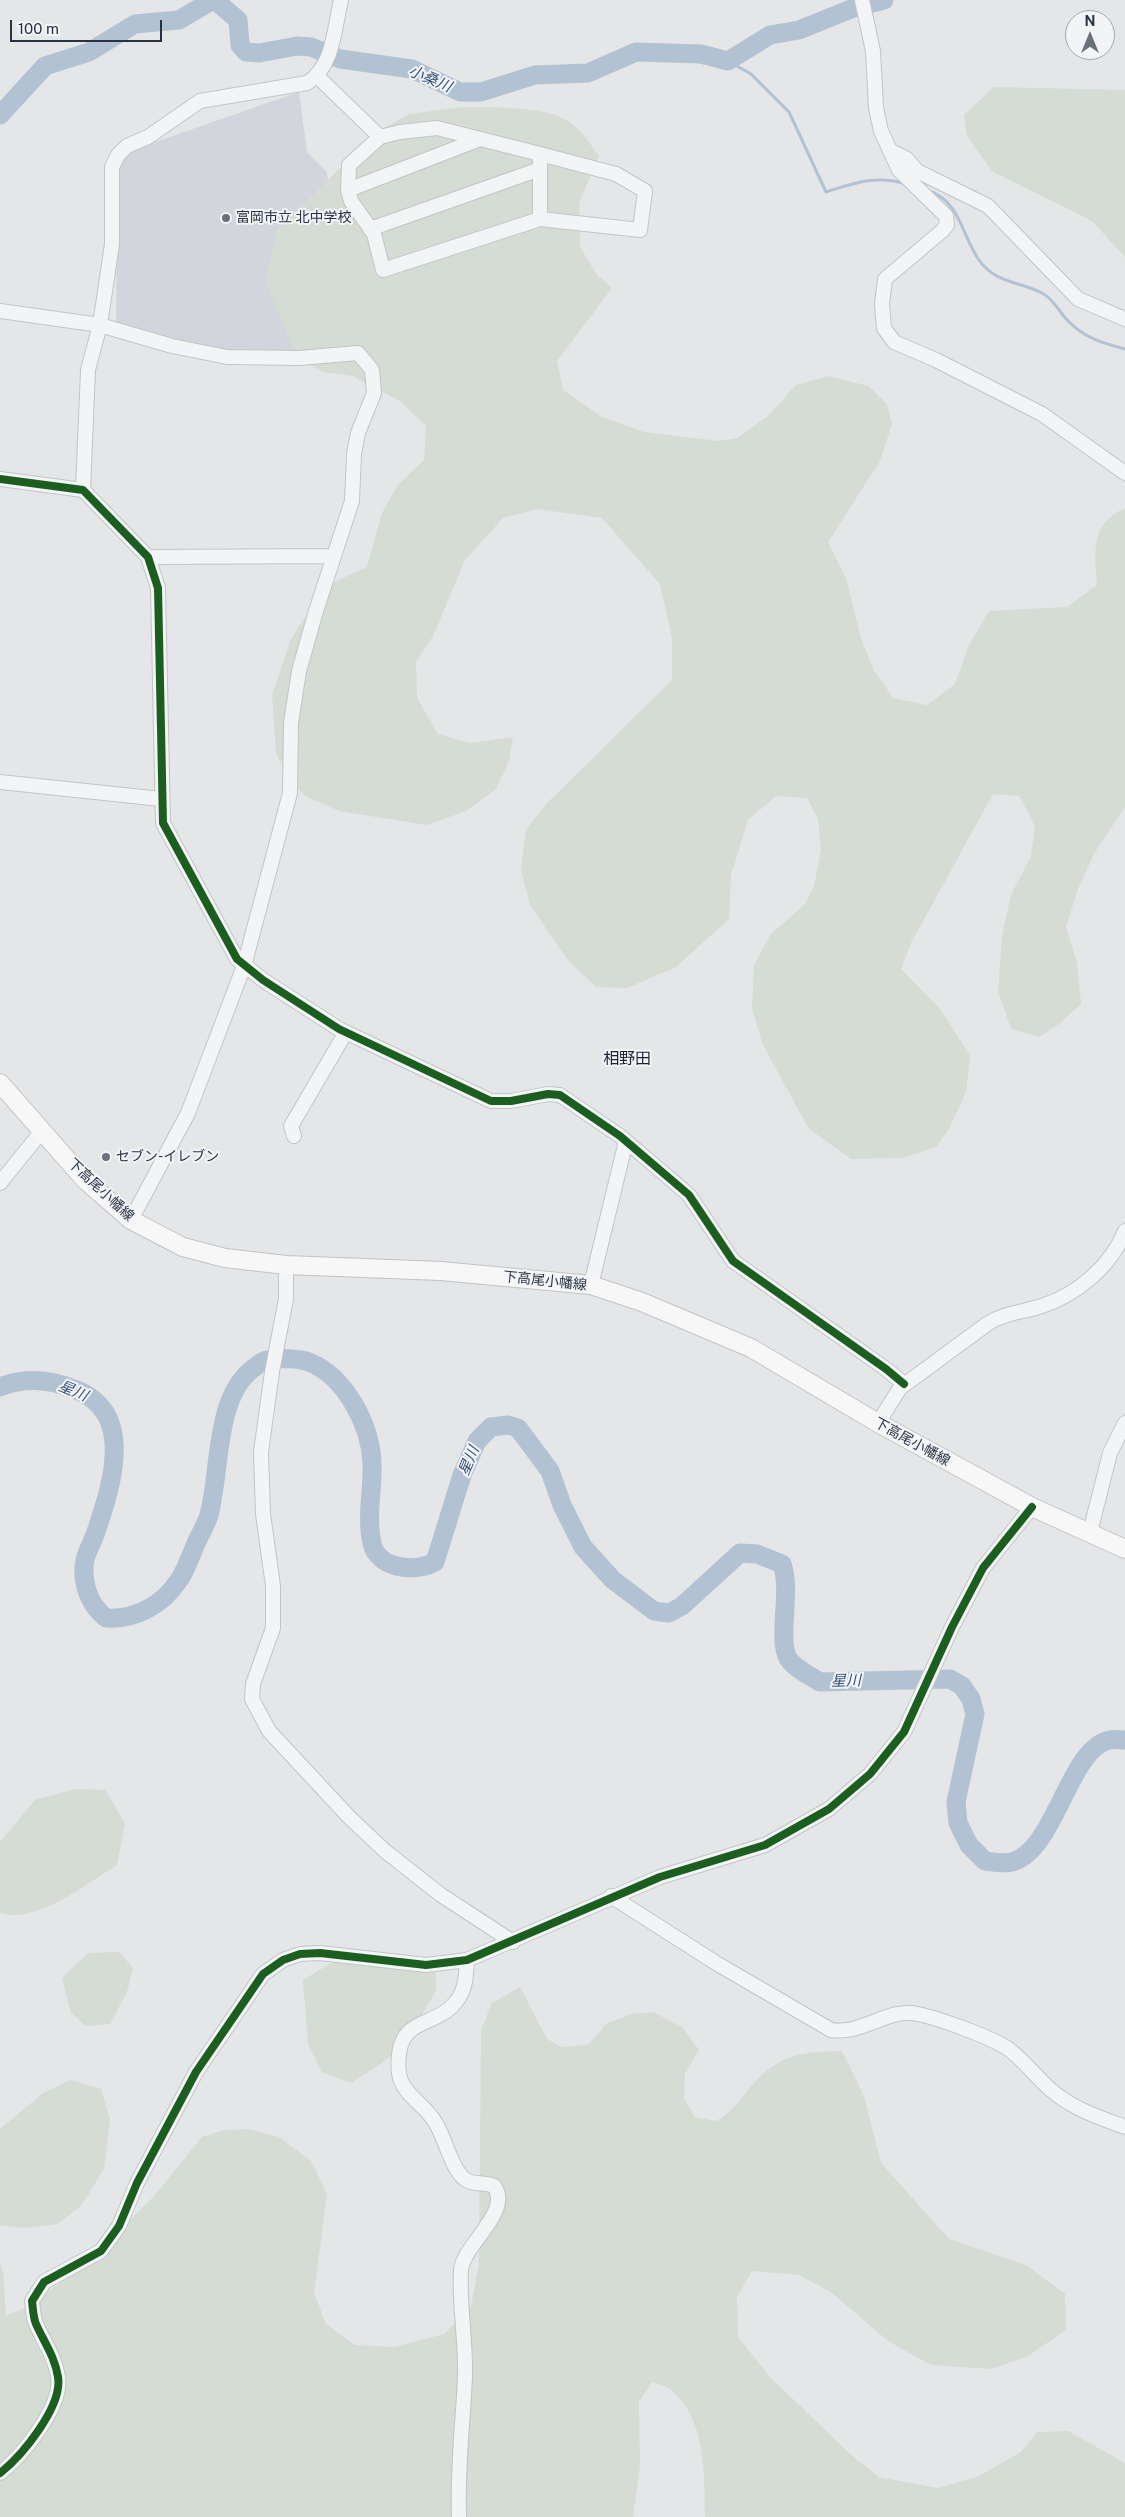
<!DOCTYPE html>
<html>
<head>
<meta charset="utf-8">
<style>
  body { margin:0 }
  #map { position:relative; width:1125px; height:2517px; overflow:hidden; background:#e4e6e8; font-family:"Public Sans",sans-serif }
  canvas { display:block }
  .north { position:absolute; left:1065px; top:10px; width:50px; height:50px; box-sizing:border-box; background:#f2f4f8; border:1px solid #a2a6af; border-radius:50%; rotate:0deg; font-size:14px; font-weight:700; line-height:20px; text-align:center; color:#2a3242 }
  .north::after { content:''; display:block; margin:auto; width:18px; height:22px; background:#6b717c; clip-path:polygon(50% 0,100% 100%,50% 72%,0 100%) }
  .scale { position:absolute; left:10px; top:20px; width:152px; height:22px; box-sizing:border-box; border:2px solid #2a3242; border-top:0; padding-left:6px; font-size:15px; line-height:18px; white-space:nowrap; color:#2a3242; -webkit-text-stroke:4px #f2f4f8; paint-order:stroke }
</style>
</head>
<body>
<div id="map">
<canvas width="1125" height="2517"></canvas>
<div class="north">N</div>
<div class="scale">100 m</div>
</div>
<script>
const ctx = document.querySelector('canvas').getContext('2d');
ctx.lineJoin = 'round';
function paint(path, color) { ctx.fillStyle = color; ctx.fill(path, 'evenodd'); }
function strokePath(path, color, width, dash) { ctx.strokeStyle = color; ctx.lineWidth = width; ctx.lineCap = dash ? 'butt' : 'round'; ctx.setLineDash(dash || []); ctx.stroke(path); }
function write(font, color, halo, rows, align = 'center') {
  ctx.font = font + ' "Public Sans","Noto Sans JP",sans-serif'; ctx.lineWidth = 4; ctx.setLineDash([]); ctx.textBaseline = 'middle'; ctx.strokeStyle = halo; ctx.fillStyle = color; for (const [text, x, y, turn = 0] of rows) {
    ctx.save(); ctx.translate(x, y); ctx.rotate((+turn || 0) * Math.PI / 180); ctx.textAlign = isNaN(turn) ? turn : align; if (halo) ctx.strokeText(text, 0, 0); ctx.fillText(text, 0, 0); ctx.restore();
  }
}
const built = new Path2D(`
  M299 92 307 152 326 171 335 202 323 349 251 352 113 337 116 322 117 167 122 157 132 150Z`);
const green = new Path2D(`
  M994 87 1125 90V257L1092 221 993 172 967 136 964 115Z
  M464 107C492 108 543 105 568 121 581 129 590 144 599 156L579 203 580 247 597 275 612 288 557 361 563 390 602 417 644 432 719 441 737 438 768 416 796 385 829 376 868 386 887 404 892 424 880 461 828 542 846 578 861 639 874 670 893 698 927 705 955 684 969 645 989 611 1067 607 1097 585C1095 551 1089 525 1125 508V807L1095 852 1078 888 1066 927 1077 963 1081 1004 1060 1023 1040 1037 1011 1029 998 991 1002 936 1011 895 1031 856 1035 825 1019 796 993 794 911 943 901 969 941 1010 970 1056 966 1092 949 1129 936 1147 903 1158 851 1159 809 1129 763 1045 752 1009 754 965 771 934 804 905 814 886 821 850 818 819 807 798 776 796 748 820 731 875 729 919 676 967 627 988 596 987 567 959 530 905 521 869 526 830 546 804 672 680V638L660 584 602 518 537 509 503 518 465 560 433 636 416 662 417 698 438 734 469 743 513 737 509 761 496 789 466 811 427 825 339 811 305 796 286 773 276 753 272 696 291 639 326 586 367 567 382 513 397 486 424 460 426 426 400 401 353 376 324 372 298 359 265 282 277 230 376 133 409 114Z
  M75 1789 105 1790 125 1823 117 1865C87 1883 36 1925 0 1913V1842L35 1800Z
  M119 1952 133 1968 127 1992 110 2024 86 2026 71 2013 62 1978 88 1953Z
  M419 1958 436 1972V1991L404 2044 382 2063 351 2083 322 2072 308 2044 303 1980 336 1960Z
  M520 1987 547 2039 561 2047 588 2045 606 2024 631 2014 653 2012 682 2027 699 2050 685 2073 684 2099 695 2117 716 2121C734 2111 740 2099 754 2083 782 2053 803 2052 842 2051L864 2096 881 2163 949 2239 1026 2265 1065 2294 1066 2330 1028 2356 992 2369 931 2365 888 2341 831 2292 799 2275 752 2271 737 2297 738 2337 770 2377 850 2454 879 2477 938 2488 977 2477 1021 2452 1037 2432 1068 2431 1125 2463V2517H705C704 2475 707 2419 670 2389 666 2386 658 2384 652 2382L639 2402 640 2466 633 2517H0V2264L3 2272 6 2316 27 2307 89 2261 156 2194 202 2137 224 2130 249 2129 279 2137 311 2161 327 2194 314 2293 326 2324 355 2345 395 2347 444 2334 471 2306 479 2264 481 2030 492 2003Z
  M71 2080 101 2089 110 2120 104 2169 81 2206 57 2224 24 2228 0 2225V2129L43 2093Z`);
const stream = new Path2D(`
  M728 61 751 74 789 112 826 192C854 183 877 175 906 184
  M929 191C960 201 962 236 979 260 996 284 1019 281 1042 293 1054 299 1059 312 1068 321 1085 338 1102 343 1125 349`);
const river = new Path2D(`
  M0 115 45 66 89 52 135 24 179 20 211 1 217 2 238 20 240 45 246 52 259 53 297 46 311 47 340 59 412 69 460 92H481L535 75 588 73 636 52 701 54 728 61 770 35 799 30 856 7 884 0
  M0 1387C25 1377 49 1379 74 1389 136 1412 112 1484 96 1532 93 1541 87 1551 85 1560 81 1582 89 1605 106 1618 135 1620 163 1605 179 1580 186 1570 190 1557 195 1546 199 1536 206 1525 209 1515 221 1471 214 1395 255 1367 259 1364 263 1360 268 1360 280 1358 298 1358 309 1362 346 1377 371 1426 372 1464 373 1490 366 1517 372 1543 377 1569 416 1573 435 1562L462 1475 477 1441 491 1427 508 1425 518 1428 550 1471 562 1505 583 1547 613 1580 654 1611 669 1613 682 1606 740 1553 757 1554 782 1564C792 1592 777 1637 788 1658 794 1668 810 1676 820 1682L950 1679 962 1686 971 1699 975 1714 956 1802 958 1823 969 1845 985 1861C993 1862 1004 1864 1012 1862 1056 1850 1069 1747 1110 1740 1114 1739 1120 1740 1125 1740`);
const minor = new Path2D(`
  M862 0 873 51 876 108 881 131 899 170 946 216 947 225 942 231 885 279 882 304 884 328 894 342 936 360 1042 414 1125 473
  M317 76 380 137
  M437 128 540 154V219L383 270 374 234 351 201 348 190 349 165 380 137 400 132Z
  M891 151 907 159 917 171 988 206 1078 299 1125 319
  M348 190 480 139
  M540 219 640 230 645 191 616 174 540 154
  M370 229 540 169
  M0 311 100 325 172 346 227 357 299 358 358 353 372 370 374 393 358 433 354 454 352 501 316 611 299 671 291 723 290 793 244 966 188 1113 131 1220
  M0 479 83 490 148 557 158 588 163 823 237 959 263 980 339 1029 491 1101H511L548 1094 560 1095 620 1136 689 1195 733 1261 886 1369 904 1384
  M83 490 88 370 100 325 112 244V167L118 155 127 146 148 137 200 101 307 83C334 66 334 29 341 0
  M148 557 334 556
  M0 782 161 799
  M294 1136 291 1126 346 1032
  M0 1183 42 1131
  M286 1265V1299L272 1372 261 1452 263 1514 273 1586V1628L253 1684 252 1699 269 1731 349 1817 385 1851 441 1895 513 1942
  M591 1285 626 1141
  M878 1423 900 1388 987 1324C1004 1313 1023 1312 1042 1306 1078 1294 1111 1266 1125 1231
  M1090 1532 1110 1453 1125 1423
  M611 1896 716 1963 831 2030C864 2035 887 2007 918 2014 938 2018 990 2037 1007 2048 1023 2059 1036 2077 1051 2090 1073 2109 1098 2117 1125 2127
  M0 2473C22 2456 63 2406 58 2377 55 2357 44 2342 36 2324 33 2317 33 2308 32 2301L44 2282 101 2251 119 2226 137 2183 196 2072 263 1974 283 1960 300 1954 320 1953 426 1965 467 1960 660 1877 765 1845 829 1809 870 1774 904 1732 952 1627 983 1568 1032 1507
  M459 2517C457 2470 463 2423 465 2376 466 2341 459 2305 461 2270 463 2245 513 2211 494 2186 486 2182 477 2185 468 2181 452 2174 445 2136 435 2122 426 2106 408 2098 401 2081 398 2073 398 2063 399 2054 403 2018 436 2026 455 2003 466 1990 466 1977 467 1960`);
const major = new Path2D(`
  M0 1083 85 1180 131 1220 183 1247 225 1258 286 1265 441 1271 591 1285 642 1302 751 1348 878 1423 1032 1507 1125 1549`);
const cycleway = new Path2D(`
  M0 479 83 490 148 557 158 588 163 823 237 959 263 980 339 1029 491 1101H511L548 1094 560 1095 620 1136 689 1195 733 1261 886 1369 904 1384
  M0 2473C22 2456 63 2406 58 2377 55 2357 44 2342 36 2324 33 2317 33 2308 32 2301L44 2282 101 2251 119 2226 137 2183 196 2072 263 1974 283 1960 300 1954 320 1953 426 1965 467 1960 660 1877 765 1845 829 1809 870 1774 904 1732 952 1627 983 1568 1032 1507`);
const markers = [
  [226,218,5,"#6b717c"],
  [106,1157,5,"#6b717c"]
];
const poiNames = [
  ["富岡市立 北中学校",236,218],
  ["セブン-イレブン",116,1157]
];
const streetNames = [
  ["下高尾小幡線",101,1190,43],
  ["下高尾小幡線",545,1281,6],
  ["下高尾小幡線",912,1442,29]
];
const waterNames = [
  ["小桑川",430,79,23],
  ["星川",73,1391,23],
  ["星川",469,1461,-67],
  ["星川",846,1681,-1]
];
const quarterNames = [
  ["相野田",627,1059]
];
paint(built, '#d2d5db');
paint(green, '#d4dcd4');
strokePath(stream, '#b2c2d3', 3);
strokePath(river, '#b2c2d3', 19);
strokePath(minor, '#c2c4c6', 16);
strokePath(major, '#c0c3c6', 20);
strokePath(minor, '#f3f4f6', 14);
strokePath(major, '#f7f7f7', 18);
strokePath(cycleway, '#1b5e20', 8);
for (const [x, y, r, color] of markers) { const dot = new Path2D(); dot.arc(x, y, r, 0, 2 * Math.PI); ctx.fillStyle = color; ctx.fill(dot); strokePath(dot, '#f2f4f8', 2); }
write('14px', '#2a3242', '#f2f4f8', poiNames, 'left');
write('14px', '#2a3242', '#f2f4f8', streetNames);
write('italic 15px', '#345077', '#f2f4f8', waterNames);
write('16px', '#1c2333', '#f2f4f8', quarterNames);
</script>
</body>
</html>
